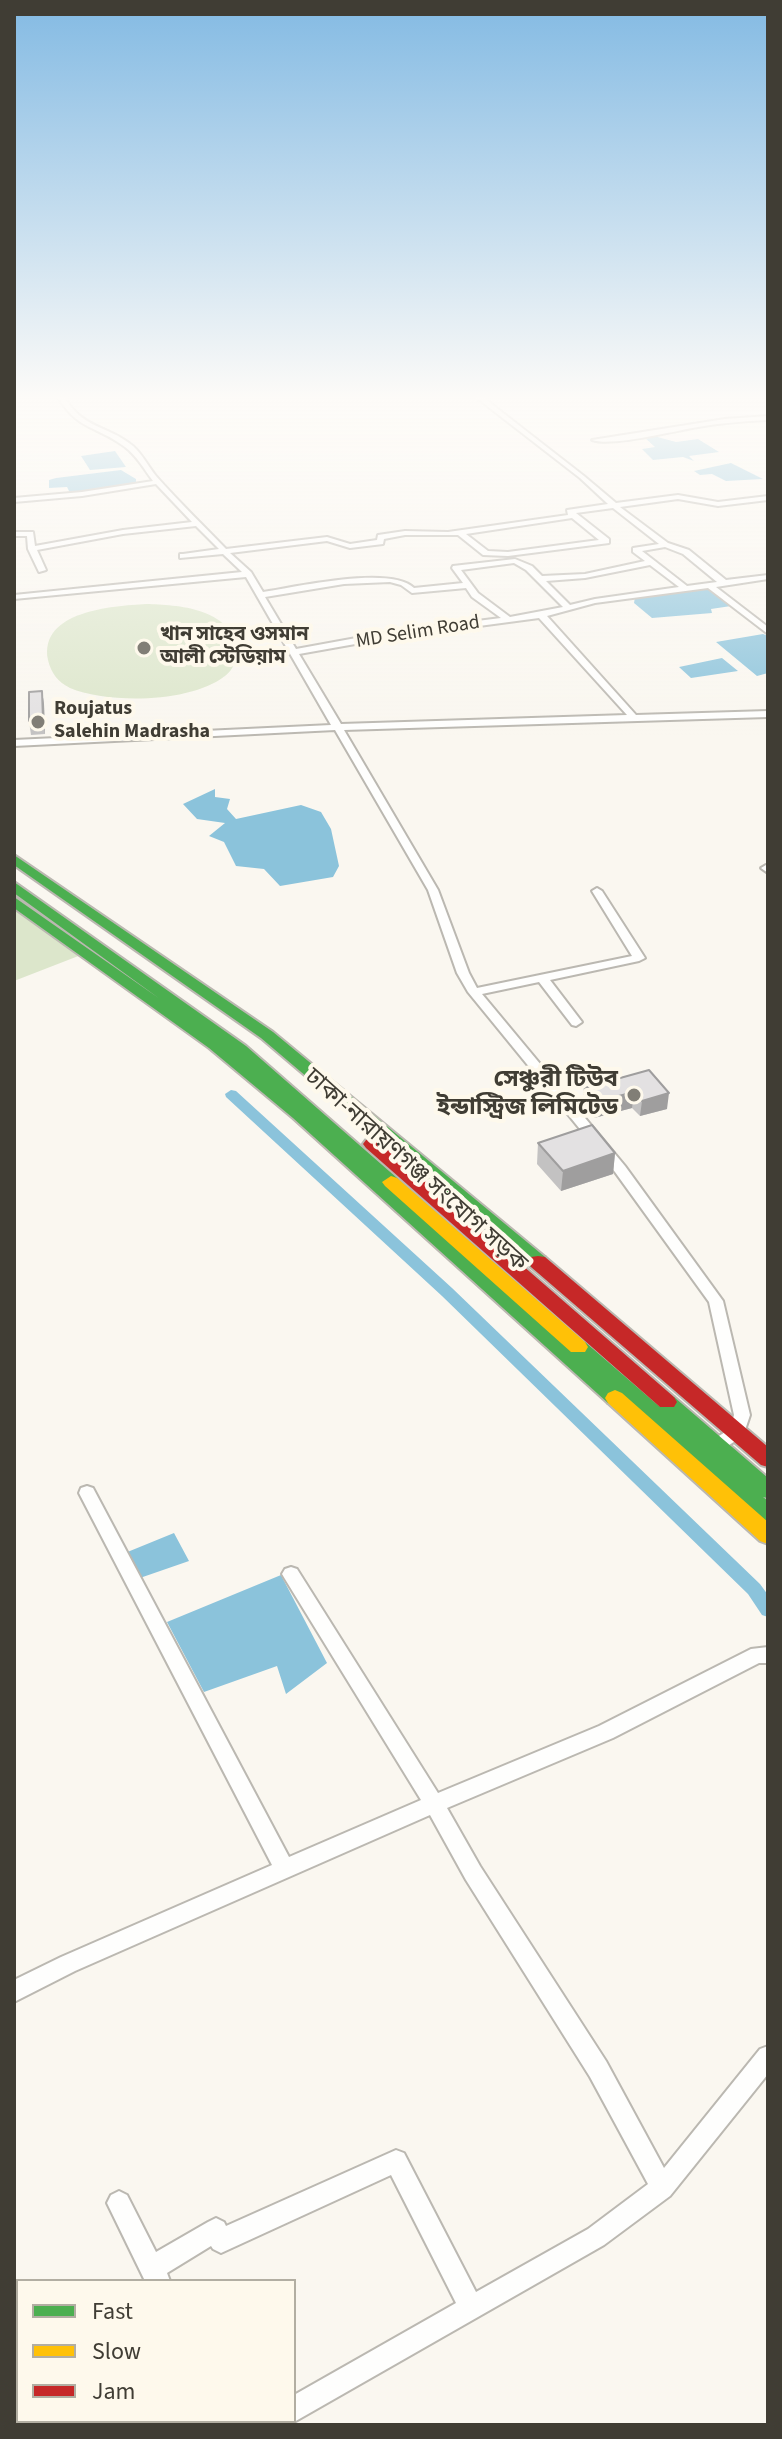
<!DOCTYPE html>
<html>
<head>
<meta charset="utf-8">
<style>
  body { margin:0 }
  #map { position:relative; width:782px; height:2439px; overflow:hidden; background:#faf7f0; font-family:"Source Sans 3",sans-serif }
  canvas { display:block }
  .frame { position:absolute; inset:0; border:16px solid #403d34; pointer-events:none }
  .legend { position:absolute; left:16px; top:2279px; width:280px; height:144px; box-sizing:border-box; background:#fef9ec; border:2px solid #b2aea2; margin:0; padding:10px 14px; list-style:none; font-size:24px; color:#403d34 }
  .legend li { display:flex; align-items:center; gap:16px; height:40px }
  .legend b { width:40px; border:2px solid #b2aea2 }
</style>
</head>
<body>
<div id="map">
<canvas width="782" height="2439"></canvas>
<div class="frame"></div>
<ul class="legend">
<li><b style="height:10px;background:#4caf50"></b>Fast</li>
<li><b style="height:10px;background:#ffc107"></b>Slow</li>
<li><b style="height:10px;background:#c62828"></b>Jam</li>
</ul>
</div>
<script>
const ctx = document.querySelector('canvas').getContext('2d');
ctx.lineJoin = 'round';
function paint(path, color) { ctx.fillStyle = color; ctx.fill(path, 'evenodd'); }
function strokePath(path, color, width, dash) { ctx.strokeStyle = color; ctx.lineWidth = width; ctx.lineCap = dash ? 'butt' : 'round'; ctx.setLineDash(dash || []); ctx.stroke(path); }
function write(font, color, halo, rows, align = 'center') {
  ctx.font = font + ' "Source Sans 3","Noto Sans Bengali",sans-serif'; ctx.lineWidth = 8; ctx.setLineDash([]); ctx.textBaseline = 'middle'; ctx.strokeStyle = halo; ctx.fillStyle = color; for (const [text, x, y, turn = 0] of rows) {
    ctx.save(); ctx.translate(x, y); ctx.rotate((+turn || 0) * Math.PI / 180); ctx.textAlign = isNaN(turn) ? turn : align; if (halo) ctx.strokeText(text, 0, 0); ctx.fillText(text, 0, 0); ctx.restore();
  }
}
const green = new Path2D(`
  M146 604C178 605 231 608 236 649 238 659 233 670 225 676 191 703 108 704 70 688 58 682 51 673 48 660 39 611 112 606 146 604Z
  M14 888 99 948 14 981Z`);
const water = new Path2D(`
  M654 436 676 442 698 439 719 452 689 456 694 461 683 457 653 460 642 449 655 447 645 438Z
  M115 451 126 467 90 470 81 456Z
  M731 463 763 479 726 481 712 474 700 475 694 471Z
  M121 470 136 479V483L79 493H70L67 487 49 488V480L56 478Z
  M687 589H711L731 606 711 609 712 613 652 618 634 603 635 597Z
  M763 634 768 636V673L757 676 716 642Z
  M722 658 738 671 691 678 679 667Z
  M215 789V797L230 799 227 809 236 819 301 805 321 812 331 829 339 866 333 877 280 886 264 869 236 866 224 842 209 836 225 823 197 819 183 804Z
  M174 1533 189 1561 137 1579 125 1553Z
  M281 1575 327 1663 286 1694 277 1666 204 1692 167 1622Z`);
const canal = new Path2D(`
  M231 1090 236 1091 452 1288 760 1584 768 1595V1617L762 1615 748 1594 442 1296 226 1097 225 1094Z`);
const street = new Path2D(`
  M57 395H63C83 430 106 424 133 446 142 454 148 466 156 476 178 501 203 525 226 549L327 537 350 544 377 540 378 535 405 531 448 532 568 515 567 510 608 504 580 478 473 395H480L584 476 616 503 678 495 718 502 768 496V500L718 506 678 499 620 507 668 543 689 550 726 580 768 575V579L716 587 768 627V634L708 588 595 603 547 616 636 715 768 711V717L344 730 438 890 469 973 477 988 632 956 592 891 597 888 602 891 645 958 639 961 550 980 582 1022 576 1026 572 1025 539 982 482 994 625 1166 723 1301 750 1415 743 1436 723 1449 717 1451 711 1449 709 1445 711 1441 730 1429 734 1415 709 1302 615 1172 468 992 457 973 428 890 335 730 14 746V740L331 725 246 577 14 599V595L242 572 223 554 180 558V554H183L219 549 196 526 123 534 37 550 46 570 39 572 28 549 27 536H14V532H33L35 546 123 530 192 522 156 484 82 496 14 502V498L82 492 153 481C144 469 137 456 125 447 96 425 77 431 57 395ZM613 508 659 544 633 548V552L645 561 585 574 542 576 532 566 515 559 453 566 452 568 463 583 414 588C391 565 296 587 263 592L251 572 230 553 327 541 350 548 383 544 384 539 405 535H458L483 555 508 556 609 543V539L576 513ZM572 518 599 540 508 552 488 551 466 534ZM665 547 683 554 717 582 687 586 642 551ZM514 563 526 570 563 607 510 617 478 593 461 570ZM650 565 679 587 595 599 570 605 546 581 585 578ZM390 582 401 585 412 593 466 588 472 597 501 618 389 632 296 649 265 597 344 584ZM539 618 627 715 341 724 299 654 389 638Z
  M768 416V420C745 421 721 423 698 427 674 431 612 447 592 440L725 419Z
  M766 865H768V873L761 868Z
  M87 1486 93 1488 289 1857 421 1800 285 1579 282 1574 285 1569 291 1567 297 1569 438 1793 599 1726 751 1649 768 1647V1663H759L613 1738 447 1808 480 1866 606 2061 664 2168 760 2049 768 2046V2074L670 2196 604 2245 294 2422V2395L456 2303 391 2175 221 2253 213 2249 211 2246 167 2273 170 2281H145L107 2203 111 2195 119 2191 127 2195 156 2252 208 2222 216 2218 224 2222 226 2226 396 2150 404 2153 476 2292 588 2229 648 2184 590 2077 466 1880 430 1815 75 1971 14 2002V1980L61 1957 272 1865 79 1493 81 1488Z
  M215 2421H241L243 2425H217Z
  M252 2421H283L281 2425H250Z`);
const fast = new Path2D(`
  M14 855 273 1032 545 1257 547 1262 545 1267H531L261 1038 14 865Z
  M14 882 246 1046 397 1178 400 1182 392 1188 569 1345 578 1340 585 1342 660 1407 657 1402 660 1397H674L768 1478V1498L763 1497 768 1501V1523L760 1520 624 1399 615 1406 608 1403 293 1118 209 1048 14 908V897L160 999 14 893Z`);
const slow = new Path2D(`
  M391 1176 397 1178 585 1342 588 1347 585 1352H571L385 1186 382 1182Z
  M615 1390 622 1393 768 1522V1544L760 1541 608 1403 605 1398 608 1393Z`);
const jam = new Path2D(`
  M372 1139 378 1140 674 1397 677 1402 674 1407H660L366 1148 363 1144 366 1140Z
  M538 1256 545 1257 768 1447V1467L761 1465 531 1267 529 1262 531 1257Z`);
const wall = new Path2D(`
  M42 691 44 704 45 734 31 735 29 721Z
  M649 1070 667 1109 640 1116 632 1108 594 1118 582 1103 584 1088Z
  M538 1143 615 1153 613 1174 561 1191 537 1164Z`);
const shadedWall = new Path2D(`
  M42 691 44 704 45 734 43 720Z
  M634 1092 632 1108 594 1118 596 1102Z
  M669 1093 667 1109 640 1116 642 1101Z
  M615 1153 613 1174 561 1191 563 1171Z`);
const building = new Path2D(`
  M42 691 43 720 29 721V692Z
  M649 1070 669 1093 642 1101 634 1092 596 1102 584 1088Z
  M592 1125 615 1153 563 1171 538 1143Z`);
const markers = [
  [144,648,8,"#817e76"],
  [38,722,8,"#817e76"],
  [634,1095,8,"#817e76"]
];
const farStreetnames = [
  ["MD Selim Road",418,633,-9]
];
const farPoinames = [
  ["খান সাহেব ওসমান",160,636],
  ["আলী স্টেডিয়াম",160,659],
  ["Roujatus",54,710],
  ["Salehin Madrasha",54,733]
];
const poiNames = [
  ["সেঞ্চুরী টিউব",618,1081],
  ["ইন্ডাস্ট্রিজ লিমিটেড",618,1109]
];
const streetNames = [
  ["ঢাকা-নারায়ণগঞ্জ সংযোগ সড়ক",415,1171,42]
];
paint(green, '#dce6cb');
paint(water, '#8bc3db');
paint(canal, '#8bc3db');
strokePath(street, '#bbb8b1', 4);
strokePath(fast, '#bbb8b1', 4);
strokePath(slow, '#bbb8b1', 4);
strokePath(jam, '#bbb8b1', 4);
paint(street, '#fefefd');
paint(fast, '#4caf50');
paint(slow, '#ffc107');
paint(jam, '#c62828');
paint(wall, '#c3c2c2');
paint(shadedWall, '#9f9e9e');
paint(building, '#e3e1e2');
strokePath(building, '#9f9e9e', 2);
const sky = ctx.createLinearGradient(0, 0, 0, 737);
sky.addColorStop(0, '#83bae3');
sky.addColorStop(0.54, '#fdfbf8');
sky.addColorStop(1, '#fdfbf800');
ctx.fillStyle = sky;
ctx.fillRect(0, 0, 782, 737);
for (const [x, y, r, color] of markers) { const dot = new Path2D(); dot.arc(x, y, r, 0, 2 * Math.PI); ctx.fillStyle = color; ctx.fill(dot); strokePath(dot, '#fef9ec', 3); }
write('20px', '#403d34', '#fef9ec', farStreetnames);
write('bold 20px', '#403d34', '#fef9ec', farPoinames, 'left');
write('bold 24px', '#403d34', '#fef9ec', poiNames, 'right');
write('24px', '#403d34', '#fef9ec', streetNames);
</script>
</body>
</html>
